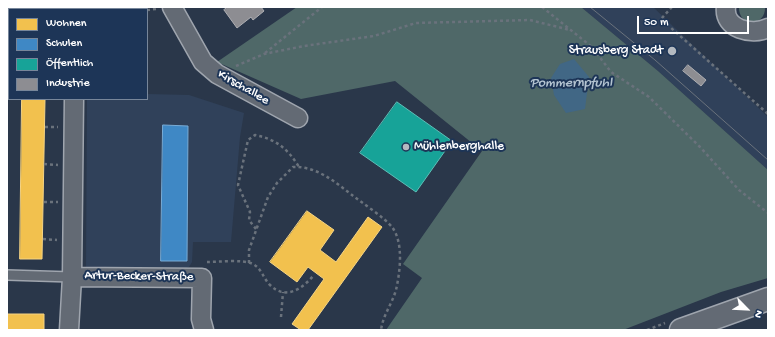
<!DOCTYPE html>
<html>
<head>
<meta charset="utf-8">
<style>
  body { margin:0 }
  #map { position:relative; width:775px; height:337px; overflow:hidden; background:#2a374a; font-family:"Gochi Hand",sans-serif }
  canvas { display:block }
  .frame { position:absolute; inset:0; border:8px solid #fff; pointer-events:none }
  .legend { position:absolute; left:8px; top:8px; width:140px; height:92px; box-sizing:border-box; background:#1d3557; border:1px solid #77869a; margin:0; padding:5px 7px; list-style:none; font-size:12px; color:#fff }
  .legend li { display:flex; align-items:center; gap:8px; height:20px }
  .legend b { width:20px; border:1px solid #77869a }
  .north { position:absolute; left:727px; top:289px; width:40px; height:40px; -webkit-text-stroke:3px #1d3557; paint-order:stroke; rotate:114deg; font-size:11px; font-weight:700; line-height:16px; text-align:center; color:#fff }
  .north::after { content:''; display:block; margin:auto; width:14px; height:18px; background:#fff; clip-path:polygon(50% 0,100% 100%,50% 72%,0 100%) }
  .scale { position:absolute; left:637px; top:16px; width:112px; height:18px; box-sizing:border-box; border:2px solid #fff; border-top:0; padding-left:5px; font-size:12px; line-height:14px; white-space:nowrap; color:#fff; -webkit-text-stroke:3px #1d3557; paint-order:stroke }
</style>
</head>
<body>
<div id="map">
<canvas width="775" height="337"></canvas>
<div class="frame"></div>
<ul class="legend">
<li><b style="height:11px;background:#f2c14e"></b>Wohnen</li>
<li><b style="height:11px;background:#3f88c5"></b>Schulen</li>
<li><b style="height:11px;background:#17a398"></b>Öffentlich</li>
<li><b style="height:11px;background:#8d8d92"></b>Industrie</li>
</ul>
<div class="north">N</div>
<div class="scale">50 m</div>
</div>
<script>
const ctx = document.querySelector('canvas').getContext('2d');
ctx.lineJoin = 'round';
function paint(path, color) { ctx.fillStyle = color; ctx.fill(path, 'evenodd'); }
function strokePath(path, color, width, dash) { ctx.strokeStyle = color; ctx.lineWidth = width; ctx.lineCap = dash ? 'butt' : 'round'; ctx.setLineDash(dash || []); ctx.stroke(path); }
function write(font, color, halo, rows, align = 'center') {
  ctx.font = font + ' "Gochi Hand",sans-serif'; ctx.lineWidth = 4; ctx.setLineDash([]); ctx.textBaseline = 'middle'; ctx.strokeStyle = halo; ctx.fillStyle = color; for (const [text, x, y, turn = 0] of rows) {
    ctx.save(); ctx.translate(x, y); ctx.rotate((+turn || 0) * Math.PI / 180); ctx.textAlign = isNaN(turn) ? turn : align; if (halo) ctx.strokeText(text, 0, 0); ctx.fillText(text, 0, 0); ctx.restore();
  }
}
const built = new Path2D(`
  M581 7H653L768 117V170L658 71Z
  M147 94 189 95 244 113 240 137 231 242H193L192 262 189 267 184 269 86 267 87 99H147Z`);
const green = new Path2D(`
  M297 7H581L658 71 768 170V278L721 292 623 330H386L422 278 403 264 482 151 395 81 301 99 217 62Z
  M739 7H765C766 27 738 27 739 7Z`);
const water = new Path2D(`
  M574 59 589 77 585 109 566 113 554 95 551 78 560 64Z`);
const homes = new Path2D(`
  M22 99H45L42 259H20Z
  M307 211 334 230 320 250 336 262 368 217 382 227 308 330H301L292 324 324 279 308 267 297 282 270 262Z
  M7 314H44V330H7Z`);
const schools = new Path2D(`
  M163 125 188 126 187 261H161Z`);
const public = new Path2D(`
  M397 102 452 141 416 192 360 153Z`);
const industry = new Path2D(`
  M228 7H261L264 11 253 20 251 17 237 28 224 10Z
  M688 65 706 80 701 86 683 71Z`);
const path = new Path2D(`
  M542 7 592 47 611 72 649 97 700 147 739 190 768 213
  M672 7 661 19 768 114
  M25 9 27 7
  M147 10 156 9
  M7 37H9
  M265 53 322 7
  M236 66 264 54 304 46 374 36 416 23 530 20 570 30
  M45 127H58
  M44 164 58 165
  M44 202H58
  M256 229 249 220 250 212 238 185 248 140 255 135C276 139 288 149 299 167
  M43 239 57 240
  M207 262C218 262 243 259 253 264 262 269 263 278 270 285 286 301 303 288 314 275
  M249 263V250L268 197 277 183 293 167C316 166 334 181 352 195 362 203 385 218 392 227 404 243 400 272 396 290 392 304 383 315 381 330
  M281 317 283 292
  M647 330 665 323`);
const lane = new Path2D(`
  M7 275 72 277`);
const street = new Path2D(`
  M172 7 203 62 217 74 298 118
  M726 7C723 29 752 36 768 28
  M72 277 202 278 201 319 204 330
  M69 330 72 277 74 99`);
const secondary = new Path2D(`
  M681 330 768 299`);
const tram = new Path2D(`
  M590 7 655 60 768 160`);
const markers = [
  [672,51,5,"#b4b9c0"],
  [406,147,4,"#b4b9c0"]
];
const poiNames = [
  ["Strausberg Stadt",663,51],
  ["Mühlenberghalle",414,147,"left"]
];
const streetNames = [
  ["Kirschallee",243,88,30],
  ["Artur-Becker-Straße",139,277,1]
];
const waterNames = [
  ["Pommernpfuhl",571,84]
];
paint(built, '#30415a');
paint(green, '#4f6868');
paint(water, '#416785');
paint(homes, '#f2c14e');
strokePath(homes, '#f6d483', 1);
paint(schools, '#3f88c5');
strokePath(schools, '#79acd6', 1);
paint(public, '#17a398');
strokePath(public, '#5dbfb7', 1);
paint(industry, '#8d8d92');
strokePath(industry, '#afafb3', 1);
strokePath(lane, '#9fa5ae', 12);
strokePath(street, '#9fa5ae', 21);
strokePath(secondary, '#9fa5ae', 25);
strokePath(path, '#6a727c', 2.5, [3, 3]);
strokePath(lane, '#636a74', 9);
strokePath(street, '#636a74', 18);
strokePath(secondary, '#636a74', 22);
strokePath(tram, '#6a727c', 1);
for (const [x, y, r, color] of markers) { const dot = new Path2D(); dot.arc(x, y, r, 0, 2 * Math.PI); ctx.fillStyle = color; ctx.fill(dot); strokePath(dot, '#1d3557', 1.5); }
write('13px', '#fff', '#1d3557', poiNames, 'right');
write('13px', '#fff', '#1d3557', streetNames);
write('italic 14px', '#b4c4d1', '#1d3557', waterNames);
</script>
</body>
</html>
